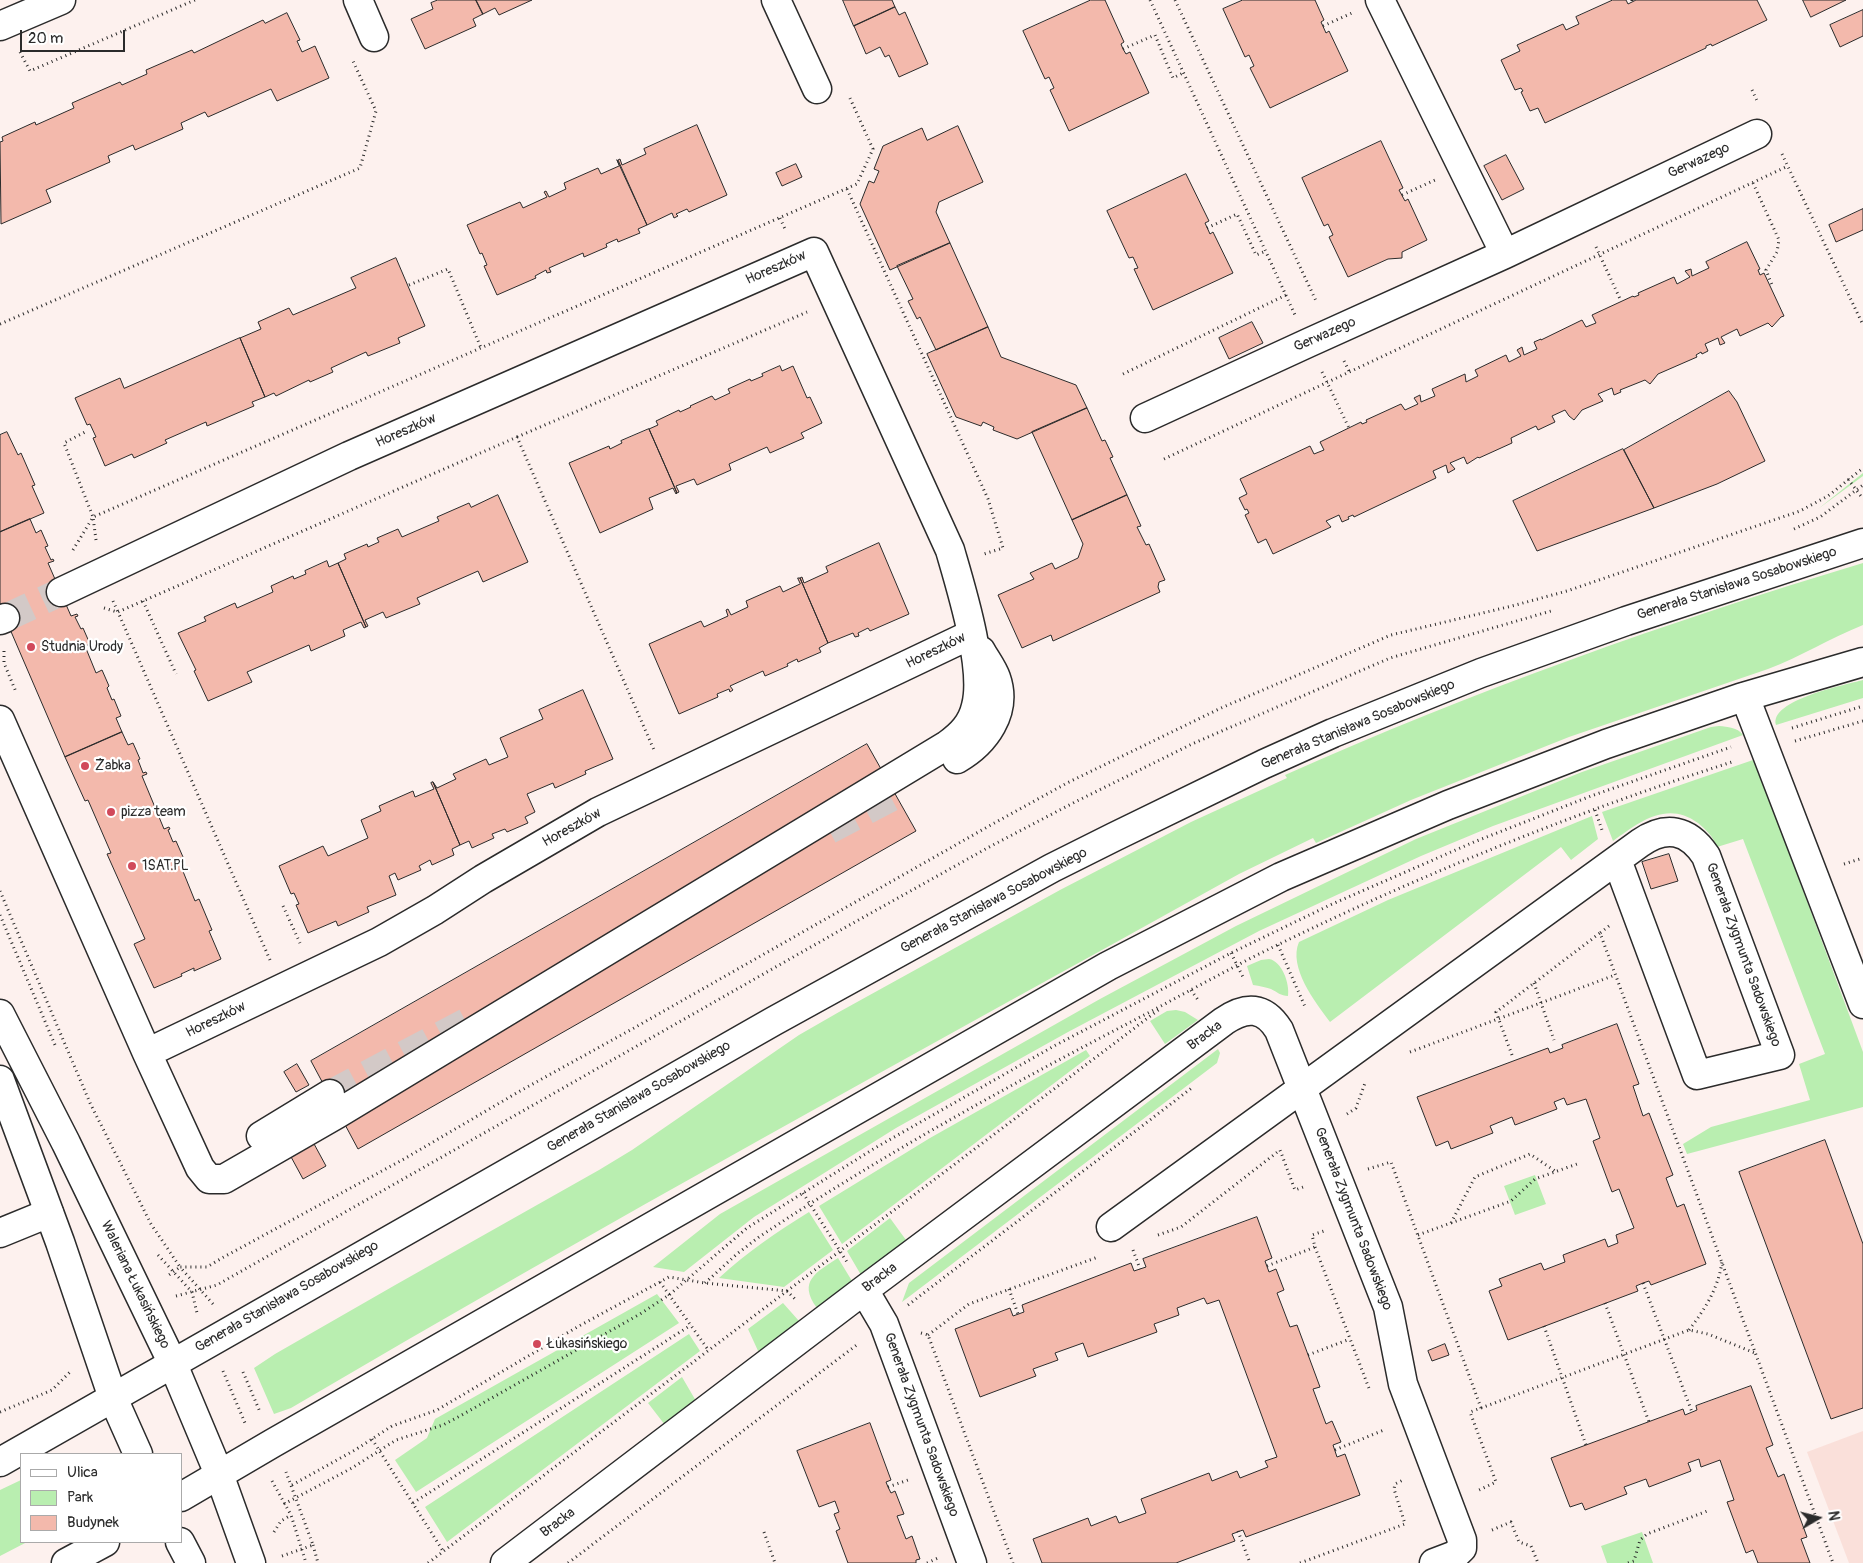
<!DOCTYPE html>
<html>
<head>
<meta charset="utf-8">
<style>
  body { margin:0 }
  #map { position:relative; width:1863px; height:1563px; overflow:hidden; background:#fdf1ee; font-family:Pangolin,sans-serif }
  canvas { display:block }
  .legend { position:absolute; left:20px; top:1453px; width:162px; height:90px; box-sizing:border-box; background:#fff; border:1px solid #aaa; margin:0; padding:6px 9px; list-style:none; font-size:15px; color:#2b2b2b }
  .legend li { display:flex; align-items:center; gap:10px; height:25px }
  .legend b { width:25px; border:1px solid #aaa }
  .north { position:absolute; left:1793px; top:1493px; width:50px; height:50px; -webkit-text-stroke:4px #fff; paint-order:stroke; rotate:82deg; font-size:14px; font-weight:700; line-height:20px; text-align:center; color:#2b2b2b }
  .north::after { content:''; display:block; margin:auto; width:18px; height:22px; background:#2b2b2b; clip-path:polygon(50% 0,100% 100%,50% 72%,0 100%) }
  .scale { position:absolute; left:20px; top:30px; width:105px; height:22px; box-sizing:border-box; border:2px solid #2b2b2b; border-top:0; padding-left:6px; font-size:15px; line-height:18px; white-space:nowrap; color:#2b2b2b; -webkit-text-stroke:4px #fff; paint-order:stroke }
</style>
</head>
<body>
<div id="map">
<canvas width="1863" height="1563"></canvas>
<ul class="legend">
<li><b style="height:6px;background:#fff"></b>Ulica</li>
<li><b style="height:14px;background:#b9eeb0"></b>Park</li>
<li><b style="height:14px;background:#f3b9ac"></b>Budynek</li>
</ul>
<div class="north">N</div>
<div class="scale">20 m</div>
</div>
<script>
const ctx = document.querySelector('canvas').getContext('2d');
ctx.lineJoin = 'round';
function paint(path, color) { ctx.fillStyle = color; ctx.fill(path, 'evenodd'); }
function strokePath(path, color, width, dash) { ctx.strokeStyle = color; ctx.lineWidth = width; ctx.lineCap = dash ? 'butt' : 'round'; ctx.setLineDash(dash || []); ctx.stroke(path); }
function write(font, color, halo, rows, align = 'center') {
  ctx.font = font + ' Pangolin,sans-serif'; ctx.lineWidth = 4.5; ctx.setLineDash([]); ctx.textBaseline = 'middle'; ctx.strokeStyle = halo; ctx.fillStyle = color; for (const [text, x, y, turn = 0] of rows) {
    ctx.save(); ctx.translate(x, y); ctx.rotate((+turn || 0) * Math.PI / 180); ctx.textAlign = isNaN(turn) ? turn : align; if (halo) ctx.strokeText(text, 0, 0); ctx.fillText(text, 0, 0); ctx.restore();
  }
}
const built = new Path2D(`
  M1863 1431V1563H1849L1807 1452Z`);
const green = new Path2D(`
  M1863 473V476L1818 509Z
  M1863 563V625C1830 638 1800 657 1768 669L1569 737 1411 800 1316 843 1313 838 1239 874C922 1050 603 1224 291 1408L274 1414 254 1368 275 1354 397 1284 599 1170 632 1150 799 1035 839 1012 1060 890 1191 822 1287 778 1285 775C1473 691 1667 622 1863 563Z
  M1863 680V698L1776 725C1769 700 1845 685 1863 680Z
  M1719 726C1728 727 1737 727 1743 735L1493 826 1421 856 1259 931 1068 1032 896 1128 754 1217 684 1272 653 1267 720 1214 1100 999 1236 926 1416 839 1582 772 1711 727Z
  M1753 760 1778 823 1863 1052V1107L1687 1154 1683 1144 1711 1127 1810 1100 1799 1064 1825 1054 1743 839 1717 847C1712 835 1708 832 1698 823 1667 800 1639 822 1613 841L1602 812Z
  M1592 816 1598 839 1571 860 1561 847 1330 1022C1315 1002 1288 967 1299 942L1388 900Z
  M1269 959C1282 961 1290 984 1288 996 1281 996 1277 992 1271 989 1265 987 1260 986 1253 985L1247 966 1261 960Z
  M1176 1010 1185 1012 1198 1020 1165 1044 1150 1021 1167 1011Z
  M1218 1049 1220 1053 1217 1063 902 1302 909 1283Z
  M1086 1050 1090 1056 842 1244 819 1206 930 1138Z
  M1535 1175 1546 1204 1515 1215 1504 1186Z
  M809 1212 833 1250 784 1287 719 1278C747 1252 777 1232 809 1212Z
  M890 1218 906 1240 861 1275 847 1251Z
  M838 1258 852 1281 817 1308C797 1281 817 1272 838 1258Z
  M657 1294 679 1323 416 1492 395 1460 427 1438 435 1419Z
  M783 1303 799 1321 759 1353 748 1329Z
  M689 1334 700 1351 447 1542 425 1507Z
  M682 1377 696 1401 665 1425 648 1403Z
  M21 1480V1542H27L0 1556V1490Z
  M1642 1532 1653 1563H1607L1601 1546Z`);
const building = new Path2D(`
  M438 0H476L483 14 473 19 476 26 425 49 411 19 433 9 431 3Z
  M476 0H532L499 15 495 8 483 14Z
  M843 0H892L895 7 854 26Z
  M1091 0H1105L1124 42 1121 44 1123 49 1126 54 1130 52 1149 93 1069 131 1050 90 1054 88 1049 77 1045 79 1023 31Z
  M1243 0H1315L1324 20 1321 22 1326 33 1329 31 1348 71 1270 108 1250 68 1254 66 1249 55 1245 57 1223 9Z
  M1613 0H1626L1628 4 1636 0H1757L1767 20 1712 46 1711 44 1706 46V48L1545 123 1538 108 1530 111 1521 92 1523 91 1521 88 1515 90 1501 60 1520 51 1517 45 1563 24 1566 30 1579 24 1576 17Z
  M1803 0H1846L1811 17Z
  M895 7 899 15 905 12 928 64 899 77 889 55 885 57 880 47 866 54 854 26Z
  M1863 10V36L1840 47 1830 25Z
  M287 13 300 40 297 41 302 52 315 46 329 78 277 101 271 89 208 117 205 112 181 123 183 129 135 150 133 145 108 156 110 162 46 190 51 202 1 224 0 142 3 141 2 137 35 122 36 125 74 108 72 103 120 82 122 85 147 74 146 70 192 50 194 53 263 20 265 23Z
  M697 125 727 195 689 212 687 209 676 214 678 216 674 218 672 213 647 225 618 160 620 159 622 165 646 154 644 149Z
  M958 126 983 182 939 202 936 212 950 243 890 270 860 204 869 181 874 183 879 171 874 169 883 146 922 128 927 140Z
  M1381 141 1403 188 1399 190 1405 201 1408 199 1427 240 1402 252V258L1388 259 1348 277 1329 237 1333 235 1328 224 1324 226 1302 178Z
  M1506 155 1524 189 1502 200 1484 166Z
  M617 160 647 225 638 229 640 233 618 242 617 239 606 244 607 247 584 257 583 253 549 268 551 272 547 273 546 270 535 276 536 278 497 295 484 266 487 265 482 253 480 254 467 225 520 202 523 208 547 197 544 192 546 191 549 197 566 189 564 183 598 168 601 174 619 166Z
  M796 164 802 177 782 186 776 173Z
  M1186 174 1209 221 1205 223 1210 234 1213 232 1233 273 1153 310 1134 269 1138 268 1133 257 1129 258 1107 211Z
  M1863 209V230L1836 242 1829 225Z
  M1747 242 1760 269 1758 270 1760 275 1764 273 1784 316 1781 317 1772 327 1768 323 1740 336 1737 329 1721 337 1725 343 1720 345 1718 338 1705 344 1708 351 1702 354 1701 352 1696 355 1697 357 1658 374 1650 384 1645 380 1620 390 1621 392 1614 395 1612 388 1598 394 1603 401 1582 410 1574 420 1569 416 1565 410 1552 416 1555 422 1538 430 1536 426 1511 438 1512 443 1479 458 1478 457 1467 464 1464 457 1450 463 1455 469 1448 473 1446 465 1433 471 1436 478 1354 517 1353 515 1348 517 1349 519 1342 522 1339 515 1326 521 1331 527 1273 554 1266 539 1258 543 1245 515 1249 513 1247 509 1245 510 1239 498 1247 494 1240 479 1310 446 1314 454 1324 450 1320 442 1361 422 1362 424 1367 422 1366 420 1401 404 1405 410 1418 404 1414 398 1420 395 1421 402 1435 396 1432 389 1465 374 1466 382 1478 376 1475 370 1506 355 1509 362 1521 356 1517 350 1522 347 1524 355 1537 349 1534 342 1541 339V340L1582 320 1586 327 1596 323 1592 315 1633 296 1634 297 1639 295 1638 293 1674 277 1677 284 1690 277 1685 271 1691 269 1692 276 1709 268 1706 262Z
  M950 243 988 327 936 350 920 317 917 319 908 301 913 299 897 266Z
  M396 258 425 326 398 338 400 343 368 356 366 352 331 368 333 372 310 382 309 380 276 396 274 393 265 397 240 338 261 329 258 322 289 308 293 315 356 288 351 278Z
  M1252 322 1263 343 1229 359 1219 338Z
  M988 327 1001 357 1076 385 1087 408 1017 439 993 430 994 427 983 422 981 426 956 417 927 354Z
  M240 338 265 397 252 402 254 406 207 426 206 422 165 440 167 443 134 458 132 454 105 466 93 438 96 437 90 424 87 425 75 398 120 378 124 388Z
  M780 366 782 371 793 366 807 398 810 397 822 423 801 433 804 438 770 453 767 447 729 464 731 470 697 485 694 479 676 486 679 492 677 493 649 429 658 425 656 421 679 410 680 412 691 407 690 406 712 396 715 400 730 393 728 389 750 379 751 381 763 376 762 374Z
  M1729 391 1737 402 1765 461 1717 484 1654 508 1624 450Z
  M1087 408 1102 441 1105 440 1113 457 1110 458 1127 495 1072 520 1032 432Z
  M649 429 677 493 676 494 673 488 649 498 653 509 600 533 569 463 609 446 610 449 622 443 621 441Z
  M7 432 18 455 21 453 35 485 32 486 44 513 0 532V435Z
  M1623 449 1654 508 1537 551 1513 501Z
  M498 495 528 562 483 582 478 571 417 598 420 604 386 618 383 612 365 620 368 626 366 627 338 563 346 559 344 554 367 544 368 547 379 542 377 538 398 529 402 537 439 521 437 517 469 503 471 507Z
  M1127 495 1141 526 1137 527 1146 545 1149 544 1165 580 1159 582 1158 587 1160 592 1053 641 1051 635 1022 648 998 595 1034 579 1030 573 1052 563 1055 569 1078 558 1083 544 1072 520Z
  M30 519 36 533 41 530 48 546 45 547 51 560 53 559 54 561 48 563 71 616 77 614 78 616 75 617 81 629 83 628 90 644 85 646 96 673 102 670 109 686 107 688 112 700 114 699 121 716 116 718 122 732 65 757 0 606V532Z
  M879 543 909 614 870 631 868 628 858 633 859 636 855 637 853 633 828 643 800 578 802 577 804 583 828 572 826 567Z
  M327 561 329 567 338 563 366 627 364 628 361 622 343 630 345 636 311 651 309 645 247 672 252 682 208 701 194 671 196 670 178 633 206 621 204 617 235 603 237 608 273 592 271 586 293 576 294 579 306 574 305 571Z
  M798 578H800L828 643 819 648 821 652 798 662 797 659 787 664 788 666 765 676 763 671 730 686 733 690 730 692 729 689 717 694 718 697 679 714 649 644 701 621 704 627 728 616 726 610 728 609 731 615 748 607 746 601 780 586 783 592 800 584Z
  M583 690 613 759 585 771 586 774 555 788 553 783 527 794 535 812 525 817 528 823 507 832 505 829 492 834 494 838 472 848 469 841 460 845 433 782 437 788 456 779 453 774 486 759 489 765 508 757 500 738 543 719 539 710Z
  M122 732 128 745 133 743 140 759 138 760 143 773 146 772 147 774 142 776 164 829 169 827 170 829 168 830 173 842 176 841 183 857 178 859 195 901 199 899 212 930 209 931 221 959 194 971V968L181 974 182 976 154 988 134 944 145 939 107 854 111 853 88 800 85 801 65 757Z
  M867 744 916 831 358 1149 311 1061Z
  M433 782 460 845 452 849 454 855 432 865 430 860 419 866 421 870 398 880 395 873 389 876 396 895 367 907 369 912 338 926 336 921 308 933 296 905 299 904 294 893 291 894 279 866 323 846 328 856 368 838 361 820 381 811 379 806 413 791 415 797 434 789 431 783Z
  M1669 854 1678 881 1651 889 1642 862Z
  M1617 1024 1639 1084 1633 1086 1643 1116 1649 1113 1673 1175 1666 1178 1677 1207 1684 1204 1706 1264 1651 1285 1649 1281 1643 1283 1636 1286 1638 1291 1508 1340 1489 1291 1502 1286 1499 1279 1541 1263 1544 1270 1565 1262 1563 1255 1605 1239 1608 1247 1618 1243 1616 1235 1634 1228 1619 1189 1612 1192 1593 1141 1600 1138 1586 1099 1567 1105 1564 1098 1554 1102 1557 1109 1515 1125 1512 1117 1490 1126 1493 1133 1451 1149 1448 1141 1436 1146 1417 1097 1548 1048 1550 1053 1563 1048 1562 1045Z
  M297 1064 309 1085 296 1092 284 1072Z
  M1825 1140 1863 1244V1408L1831 1419 1739 1172Z
  M313 1142 326 1166 303 1179 290 1155Z
  M1257 1217 1272 1258 1265 1261 1269 1272 1276 1269 1284 1290 1277 1293 1290 1327 1297 1325 1320 1387 1313 1389 1326 1424 1332 1421 1341 1442 1333 1445 1337 1457 1345 1454 1360 1495 1246 1537 1243 1530 1232 1534 1235 1541 1176 1563H1042L1033 1539 1088 1518 1091 1526 1116 1516 1119 1523 1146 1513 1141 1499 1209 1473 1212 1481 1237 1471 1240 1478 1268 1467 1265 1461 1277 1457 1219 1300 1207 1304 1204 1298 1177 1308 1179 1315 1154 1324 1157 1332 1088 1357 1083 1343 1055 1353 1058 1360 1033 1369 1036 1376 980 1397 955 1329 1010 1308 1013 1316 1024 1312 1022 1305 1131 1263 1134 1271 1146 1267 1143 1259Z
  M1445 1344 1449 1355 1432 1361 1428 1351Z
  M1751 1386 1773 1445 1766 1448 1778 1477 1784 1474 1807 1537 1801 1539 1810 1563H1758L1753 1550 1746 1553 1727 1502 1734 1500 1720 1460 1701 1467 1699 1459 1688 1463 1691 1471 1649 1487 1646 1479 1624 1487 1627 1494 1585 1510 1582 1503 1570 1507 1551 1458 1683 1409 1685 1415 1697 1410 1696 1406Z
  M870 1423 891 1480 886 1482 888 1487 891 1493 895 1491 904 1514 897 1516 906 1539 912 1536 920 1559 916 1560V1563H848L836 1531 840 1529 834 1514 839 1512 835 1501 819 1507 797 1451Z`);
const minorTunnel = new Path2D(`
  M5 618 61 592
  M829 830 896 795
  M330 1094 466 1022`);
const path = new Path2D(`
  M1150 0 1295 315
  M1175 0 1317 303
  M1632 0V2
  M1323 26 1352 13
  M1123 49 1155 35 1173 78 1183 73
  M20 52 30 71 195 0
  M1752 90 1758 103
  M1782 154 1863 325
  M1753 183 1779 240 1777 252 1766 270 1772 285
  M847 189 988 499 1003 548 984 554
  M1402 195 1435 180
  M780 218 785 229
  M1207 228 1237 214 1256 255 1266 251
  M1596 247 1621 301
  M409 285 448 269 481 348
  M0 324 360 168 376 111 353 61
  M1344 361 1349 371
  M1322 372 1349 428
  M1123 374 1286 295
  M517 437 807 312
  M1164 459 1788 166
  M1848 479 1863 499
  M1794 529 1820 517 1863 485
  M96 540 93 517 857 184 873 149 849 96
  M73 550 93 517 64 443 85 432
  M113 601 118 612
  M143 601 176 674
  M104 608 117 612
  M4 651V663L16 692
  M1792 728 1863 706
  M1795 741 1863 721
  M1595 810 1602 830
  M1844 864 1863 858
  M0 891 90 1103 151 1224 180 1267 166 1277
  M283 906 300 943
  M0 915 55 1045
  M1609 926 1600 933 1833 1563
  M1278 945 1306 1009
  M1231 953 1244 979
  M270 960 118 612 517 437 654 750
  M1534 983 1554 1040
  M1191 990 1198 1000
  M1410 1052 1615 975
  M1512 1055 1496 1012 1600 933
  M1347 1114 1356 1108 1365 1083
  M1368 1169 1391 1162 1481 1408 1470 1412 1496 1482 1477 1491
  M803 1193 847 1262
  M1451 1223 1475 1177 1530 1154 1555 1171
  M1158 1235 1181 1227 1280 1150 1295 1190 1306 1186
  M1418 1235 1511 1201 1535 1179 1577 1164
  M1315 1247 1370 1391
  M1133 1250 1140 1269
  M158 1255 192 1292 197 1313
  M1267 1266 1315 1247 1312 1235 1324 1231
  M660 1282 709 1351
  M705 1283 738 1253 759 1237C883 1154 1015 1082 1148 1013 1181 995 1215 977 1249 959 1405 881 1569 814 1735 761
  M1643 1283 1692 1412
  M1009 1289 1018 1314
  M176 1296 217 1285 846 927 991 846 1075 802 1192 744 1390 658 1551 611
  M1605 1303 1649 1422
  M213 1304 180 1267H207L222 1258 404 1159 520 1091 634 1028 989 826 1067 783 1221 708 1391 635 1512 606 1567 591 1800 511 1828 496 1863 468
  M908 1305 1193 1087
  M1544 1326 1586 1445
  M1689 1330C1705 1309 1718 1289 1722 1262
  M921 1333 928 1335 1013 1563
  M928 1335 969 1304 1098 1257
  M1308 1355 1350 1339
  M223 1371 245 1423
  M243 1372 260 1412
  M1481 1408 1689 1330 1708 1334 1755 1353
  M0 1412 52 1390 70 1372
  M372 1439 443 1551
  M1335 1450 1384 1430
  M272 1481 291 1515 306 1563
  M292 1485 355 1450 392 1426 437 1410 579 1326 669 1277 705 1283 787 1291 1161 1008
  M888 1487 908 1480
  M413 1503 691 1325
  M284 1504 352 1468 396 1440 443 1425 460 1416 640 1314 669 1295 747 1228 875 1148 1054 1046 1231 953 1330 905 1474 842 1591 796 1731 747
  M1492 1530 1511 1522 1519 1542 1531 1546 1538 1563
  M1238 1531 1250 1563
  M274 1532 281 1521 291 1515
  M764 1532 775 1563
  M313 1545 318 1563
  M282 1556 313 1545 286 1472
  M428 1563 787 1291 797 1301
  M568 1563 858 1344
  M927 1563 938 1558
  M1300 1563 1405 1524 1394 1489 1395 1484 1405 1479
  M1628 1563 1634 1561 1640 1540 1647 1534 1710 1510`);
const minor = new Path2D(`
  M358 0 374 37
  M776 0 817 89
  M1380 0 1505 254
  M0 26 61 0
  M1145 418 1308 343 1505 254 1757 134
  M0 620 5 618
  M1745 697 1863 1004
  M0 720 147 1053 200 1168 209 1179H224L337 1114 947 745C961 735 972 724 976 706 986 668 961 588 950 550L814 252 349 456 61 592
  M957 759C985 743 1008 712 996 678 993 669 986 660 981 651
  M147 1053 379 942 435 910 483 879 598 812 972 634
  M261 1136 330 1094
  M1111 1227 1640 843C1666 825 1688 829 1706 856L1780 1055 1697 1075 1617 860
  M0 1233 49 1213
  M864 1290 884 1324 972 1563
  M505 1563 864 1290 1224 1021C1246 1006 1264 1006 1279 1030L1388 1307 1403 1384 1462 1540V1548L1455 1555 1434 1563`);
const tertiary = new Path2D(`
  M0 1014 66 1143 172 1362 219 1474 251 1563
  M0 1080 60 1242 113 1398 138 1454
  M180 1542 191 1563`);
const secondary = new Path2D(`
  M0 1462 774 1021 1052 868 1114 837 1264 764 1333 733 1481 673 1626 621 1863 543
  M181 1497 273 1443 1108 966 1281 877 1448 805 1606 744 1740 698 1863 662
  M66 1563 105 1542`);
const markers = [
  [31,647,5,"#d1495b"],
  [85,766,5,"#d1495b"],
  [111,812,5,"#d1495b"],
  [132,866,5,"#d1495b"],
  [537,1344,5,"#d1495b"]
];
const streetNames = [
  ["Gerwazego",1699,161,-25],
  ["Horeszków",776,268,-24],
  ["Gerwazego",1325,335,-24],
  ["Horeszków",406,431,-24],
  ["Generała Stanisława Sosabowskiego",1737,584,-18],
  ["Horeszków",936,651,-26],
  ["Generała Stanisława Sosabowskiego",1358,725,-23],
  ["Horeszków",572,828,-29],
  ["Generała Stanisława Sosabowskiego",994,901,-28],
  ["Generała Zygmunta Sadowskiego",1743,955,70],
  ["Horeszków",216,1020,-26],
  ["Bracka",1205,1036,-37],
  ["Generała Stanisława Sosabowskiego",639,1097,-30],
  ["Generała Zygmunta Sadowskiego",1353,1219,69],
  ["Bracka",880,1278,-37],
  ["Waleriana Łukasińskiego",135,1285,64],
  ["Generała Stanisława Sosabowskiego",287,1297,-30],
  ["Generała Zygmunta Sadowskiego",921,1425,70],
  ["Bracka",558,1523,-37]
];
const poiNames = [
  ["Studnia Urody",41,647],
  ["Żabka",95,766],
  ["pizza team",121,812],
  ["1SAT.PL",142,866],
  ["Łukasińskiego",547,1344]
];
paint(built, '#fae0da');
paint(green, '#b9eeb0');
paint(building, '#f3b9ac');
strokePath(building, '#2b2b2b', 1);
strokePath(minorTunnel, '#d3c9c7', 28, [28, 14]);
strokePath(minor, '#2b2b2b', 31);
strokePath(tertiary, '#2b2b2b', 31);
strokePath(secondary, '#2b2b2b', 31);
strokePath(path, '#2b2b2b', 3, [1, 4]);
strokePath(minor, '#fff', 28);
strokePath(tertiary, '#fff', 28);
strokePath(secondary, '#fff', 28);
for (const [x, y, r, color] of markers) { const dot = new Path2D(); dot.arc(x, y, r, 0, 2 * Math.PI); ctx.fillStyle = color; ctx.fill(dot); strokePath(dot, '#fff', 2); }
write('14px', '#2b2b2b', '#fff', streetNames);
write('14px', '#2b2b2b', '#fff', poiNames, 'left');
</script>
</body>
</html>
